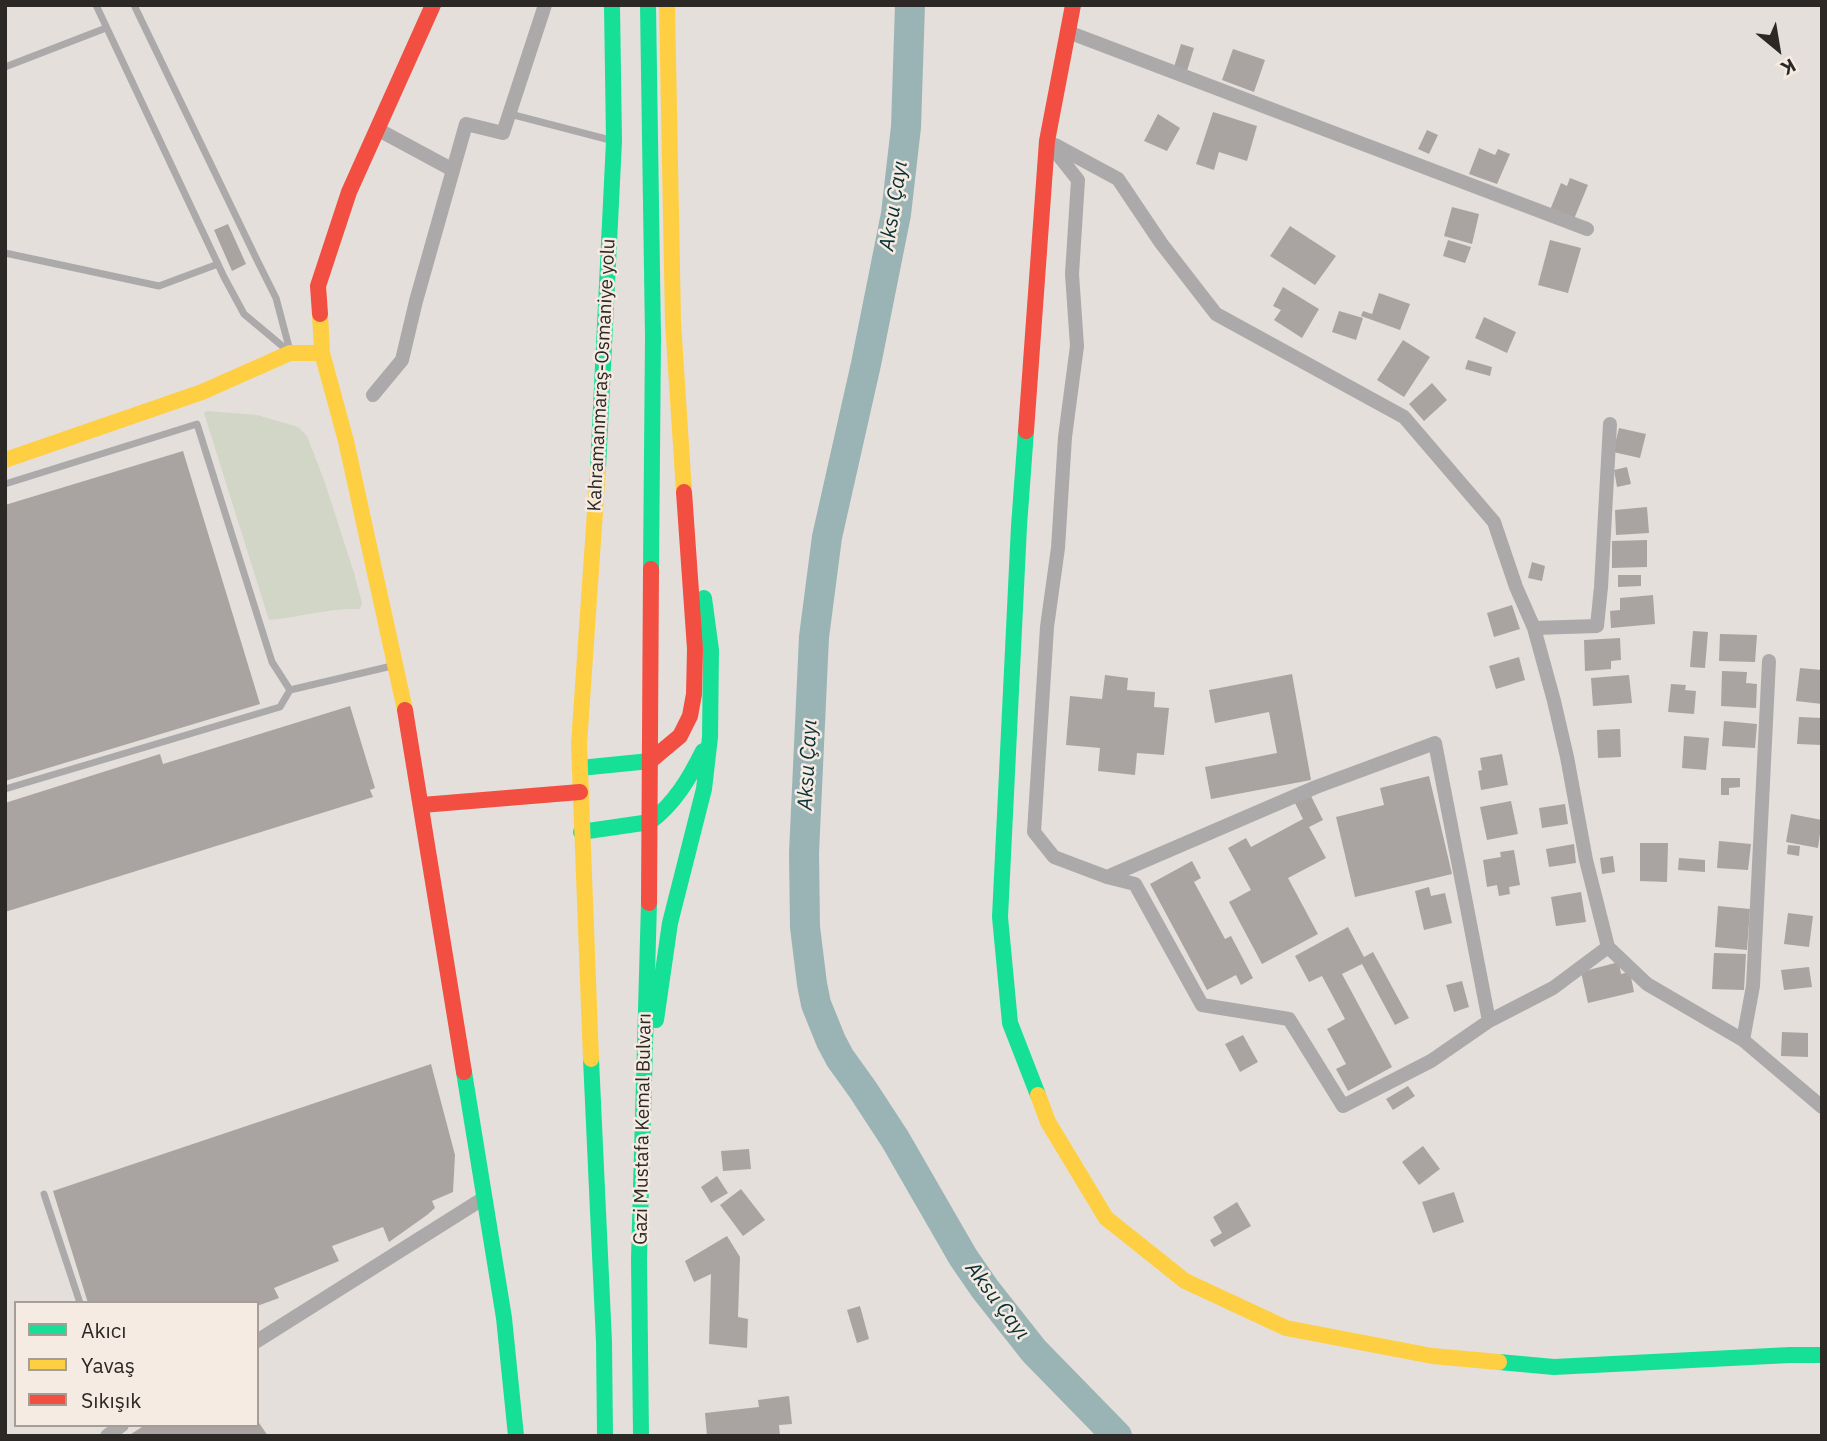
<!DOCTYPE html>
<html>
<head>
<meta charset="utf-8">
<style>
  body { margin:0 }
  #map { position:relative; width:1827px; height:1441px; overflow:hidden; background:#e4dfda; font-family:"IBM Plex Sans",sans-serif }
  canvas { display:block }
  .frame { position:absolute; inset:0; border:7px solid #2c2825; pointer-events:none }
  .legend { position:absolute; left:14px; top:1301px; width:245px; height:126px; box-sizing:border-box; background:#f6ebe2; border:2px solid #a59d96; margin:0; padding:9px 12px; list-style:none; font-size:21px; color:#2c2825 }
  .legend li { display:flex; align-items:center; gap:14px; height:35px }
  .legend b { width:35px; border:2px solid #a59d96 }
  .north { position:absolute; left:1743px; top:14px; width:70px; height:70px; -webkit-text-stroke:5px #f6ebe2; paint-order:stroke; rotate:150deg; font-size:19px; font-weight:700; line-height:28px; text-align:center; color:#2c2825 }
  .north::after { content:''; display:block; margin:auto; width:24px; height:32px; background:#2c2825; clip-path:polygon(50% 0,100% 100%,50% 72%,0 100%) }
</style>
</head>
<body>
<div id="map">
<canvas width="1827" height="1441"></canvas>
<div class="frame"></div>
<ul class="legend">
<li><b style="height:9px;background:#16e098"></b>Akıcı</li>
<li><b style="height:9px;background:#ffcf43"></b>Yavaş</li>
<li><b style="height:9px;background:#f24e42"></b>Sıkışık</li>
</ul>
<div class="north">K</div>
</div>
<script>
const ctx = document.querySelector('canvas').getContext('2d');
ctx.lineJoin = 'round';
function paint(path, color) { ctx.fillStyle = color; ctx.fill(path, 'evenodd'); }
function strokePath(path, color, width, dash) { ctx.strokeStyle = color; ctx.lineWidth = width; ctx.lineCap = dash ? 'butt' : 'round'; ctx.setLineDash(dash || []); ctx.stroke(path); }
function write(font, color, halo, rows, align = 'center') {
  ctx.font = font + ' "IBM Plex Sans",sans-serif'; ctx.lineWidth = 5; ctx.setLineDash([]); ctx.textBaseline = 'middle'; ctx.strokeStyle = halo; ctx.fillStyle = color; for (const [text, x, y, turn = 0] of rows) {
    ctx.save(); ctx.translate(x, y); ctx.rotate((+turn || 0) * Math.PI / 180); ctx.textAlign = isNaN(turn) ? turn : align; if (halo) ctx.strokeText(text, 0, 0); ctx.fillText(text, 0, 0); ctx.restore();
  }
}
const green = new Path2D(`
  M206 411 257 415 298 427 307 436 324 480 354 573 362 603 360 609C329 608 300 617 269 620L204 413Z`);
const river = new Path2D(`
  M910 5 906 127 896 214 866 364 827 537 814 637 804 853 805 927 812 984 816 1004 831 1041 840 1058 863 1090 895 1139 963 1257 985 1289 1034 1351 1117 1436`);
const building = new Path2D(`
  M1181 44 1194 48 1187 71 1174 67Z
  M1233 49 1265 60 1254 92 1222 80Z
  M1213 112 1257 126 1247 161 1219 152 1214 170 1196 164Z
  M1158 114 1180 128 1167 151 1144 141Z
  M1427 130 1438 135 1429 154 1418 149Z
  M1479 148 1495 155 1498 149 1510 154 1497 184 1469 174Z
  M1570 178 1588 185 1574 219 1550 210 1561 183 1567 186Z
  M1452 207 1479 214 1472 244 1444 236Z
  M228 224 246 264 232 271 214 230Z
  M1290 226 1336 256 1315 285 1270 256Z
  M1448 240 1471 247 1465 263 1443 256Z
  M1550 240 1581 248 1568 293 1538 285Z
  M1283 287 1319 309 1302 338 1274 320 1281 310 1273 306Z
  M1379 293 1410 304 1400 330 1361 316 1363 311 1372 314Z
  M1339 311 1363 318 1356 340 1332 332Z
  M1484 317 1516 332 1507 353 1475 338Z
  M1403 340 1430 357 1404 397 1377 380Z
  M1468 360 1492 367 1490 376 1465 369Z
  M1432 383 1447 400 1424 421 1409 404Z
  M1619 428 1646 434 1640 458 1613 452Z
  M183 451 260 704 5 781V505Z
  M1627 467 1631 484 1617 487 1614 470Z
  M1647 507 1649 533 1616 535 1615 510Z
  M1647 540V567L1612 568V541Z
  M1532 562 1545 566 1542 581 1528 578Z
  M1618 575H1641V586L1618 587Z
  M1653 595 1655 624 1611 628 1610 611 1620 610V598Z
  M1512 605 1520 629 1494 637 1487 613Z
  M1693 631 1708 632 1705 668 1690 667Z
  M1720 634 1757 635 1755 662 1719 661Z
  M1620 638 1621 660 1611 661V669L1585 671 1584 640Z
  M1519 657 1525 680 1496 689 1489 666Z
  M1800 668 1822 670V704L1796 701Z
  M1722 671 1747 672 1746 683 1757 684 1756 708 1721 706Z
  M1292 674 1311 780 1211 799 1205 767 1277 753 1269 712 1215 723 1209 690Z
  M1105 675 1128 678 1127 690 1155 692 1154 707 1169 708 1164 755 1137 753 1135 775 1098 771 1100 748 1066 745 1070 696 1102 699Z
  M1629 675 1632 703 1593 706 1591 678Z
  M1671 684 1686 685 1685 690 1696 691 1694 714 1668 712Z
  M350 706 375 788 370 790 373 797 5 912V803L160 754 163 764Z
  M1799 717 1822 718V745L1797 744Z
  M1724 721 1757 724 1755 748 1722 746Z
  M1620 729 1621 757 1598 758 1597 730Z
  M1684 736 1709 738 1706 770 1682 768Z
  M1502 754 1508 785 1481 790 1478 771 1482 770 1480 758Z
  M1429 776 1452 874 1355 897 1336 817 1384 805 1380 788Z
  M1721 778H1740V787L1729 788V795H1721Z
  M1310 794 1323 820 1309 827 1326 858 1288 878 1318 934 1262 964 1229 902 1251 890 1228 848 1246 838 1251 847 1303 819 1295 803Z
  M1511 801 1518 834 1487 840 1480 807Z
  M1565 804 1568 824 1542 828 1539 808Z
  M1791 814 1822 820 1818 848 1786 842Z
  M1719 841 1751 844 1748 870 1717 868Z
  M1640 843H1668L1667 882 1640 881Z
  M1574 844 1576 863 1549 867 1546 849Z
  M1788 845 1800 846 1799 856 1787 854Z
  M1514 850 1520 885 1509 887 1510 894 1499 896 1497 885 1487 887 1483 860 1501 857 1500 852Z
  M1613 856 1615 872 1602 874 1600 858Z
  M1679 858 1705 860V872L1678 870Z
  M1192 861 1201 878 1194 882 1225 939 1231 936 1253 978 1241 985 1236 975 1207 990 1150 884Z
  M1429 887 1431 896 1445 893 1452 923 1424 930 1415 891Z
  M1581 892 1586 922 1556 926 1551 897Z
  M1718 906 1750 909 1747 950 1715 947Z
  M1788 913 1813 916 1809 947 1784 944Z
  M1348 927 1364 957 1373 952 1409 1018 1395 1025 1362 964 1342 974 1392 1067 1348 1091 1336 1069 1346 1064 1327 1029 1345 1019 1322 976 1309 982 1295 956Z
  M1714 953 1746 954 1744 990 1712 989Z
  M1619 962 1621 974 1630 972 1634 992 1588 1003 1581 972Z
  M1809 967 1812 987 1784 990 1781 970Z
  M1462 981 1469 1007 1454 1012 1446 985Z
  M1782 1032 1808 1033V1057L1781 1056Z
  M1243 1035 1258 1062 1240 1072 1225 1044Z
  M431 1064 455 1155 453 1192 432 1201 435 1208 427 1215 389 1242 383 1227 332 1246 339 1261 274 1288 279 1298 257 1306V1303H88L53 1191Z
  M1408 1086 1415 1096 1393 1110 1386 1099Z
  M1423 1146 1440 1169 1419 1185 1402 1162Z
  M749 1149 751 1169 723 1171 721 1151Z
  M717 1176 728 1193 711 1203 701 1187Z
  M741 1189 765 1220 743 1236 720 1205Z
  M1454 1192 1464 1222 1433 1233 1422 1202Z
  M1237 1202 1251 1226 1214 1247 1210 1240 1222 1233 1213 1217Z
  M727 1236 740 1257 738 1317 748 1319 747 1348 709 1344 711 1274 694 1282 685 1261Z
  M860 1306 869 1339 857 1343 847 1310Z
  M789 1396 792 1424 779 1425 780 1436H707L705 1413 759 1407 758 1400Z
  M257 1420 268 1436H128L145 1425H257Z`);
const lane = new Path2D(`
  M96 5 224 277 244 314 287 350
  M134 5 258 262 276 298 290 351
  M5 67 106 28
  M510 114 610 140
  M5 253 159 286 218 264
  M5 484 197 424 272 662 290 690
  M5 789 280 707 290 690 396 665
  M44 1194 80 1303`);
const street = new Path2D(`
  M1068 32 1587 229
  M377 129 453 170
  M1047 141 1078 180 1072 274 1077 346 1065 437 1058 548 1047 627 1034 832 1054 857 1107 877 1135 884 1202 1005 1289 1019 1343 1106 1431 1061 1489 1021 1553 988 1608 947
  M1055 145 1118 179 1161 243 1216 314 1404 417 1494 522 1516 587 1534 628 1554 701 1567 757 1586 860 1608 947 1647 984 1743 1040 1822 1107
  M373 395 402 360 416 301 466 124 503 133 545 5
  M1534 628 1597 626 1601 587 1610 424
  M1107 877 1316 787 1435 743 1489 1021
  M1743 1040 1753 986 1769 661
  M257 1341 484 1198
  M107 1436 122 1425`);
const fast = new Path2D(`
  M648 5 653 337 651 569
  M1026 431 1019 526 1000 917 1010 1023 1038 1095
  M598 468 614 141 612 5
  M580 768 650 761
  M650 822C675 803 689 779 703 751
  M581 832 650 822
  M656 1020 670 923 704 789 710 737 711 650 704 598
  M591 1059 604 1342 605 1436
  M464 1072 504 1318 516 1436
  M1499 1362 1554 1367 1790 1355H1822
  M641 1436 639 1259 649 903`);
const slow = new Path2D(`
  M667 5 673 322 684 492
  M320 314 322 353 346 441 405 710
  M5 460 202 392 290 353H322
  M591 1059 579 744 598 468
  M1038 1095 1048 1122 1106 1218 1185 1281 1286 1328 1432 1356 1499 1362`);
const jam = new Path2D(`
  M320 314 318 286 349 192 433 5
  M1026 431 1047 141 1073 5
  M405 710 464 1072
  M650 761 680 736 690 716 694 694 695 649 684 492
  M422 805 580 792
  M649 903 651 569`);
const streetNames = [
  ["Kahramanmaraş-Osmaniye yolu",602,375,-87],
  ["Gazi Mustafa Kemal Bulvarı",643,1129,-89]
];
const waterNames = [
  ["Aksu Çayı",894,206,-81],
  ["Aksu Çayı",808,765,-87],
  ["Aksu Çayı",997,1301,53]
];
paint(green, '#d1d6c7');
strokePath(river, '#9ab4b6', 30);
paint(building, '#a9a4a1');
strokePath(lane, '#aca9aa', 7);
strokePath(street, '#aca9aa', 14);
strokePath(fast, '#16e098', 16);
strokePath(slow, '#ffcf43', 16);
strokePath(jam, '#f24e42', 16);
write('19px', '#2c2825', '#f6ebe2', streetNames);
write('italic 21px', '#083136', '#f6ebe2', waterNames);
</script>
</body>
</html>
